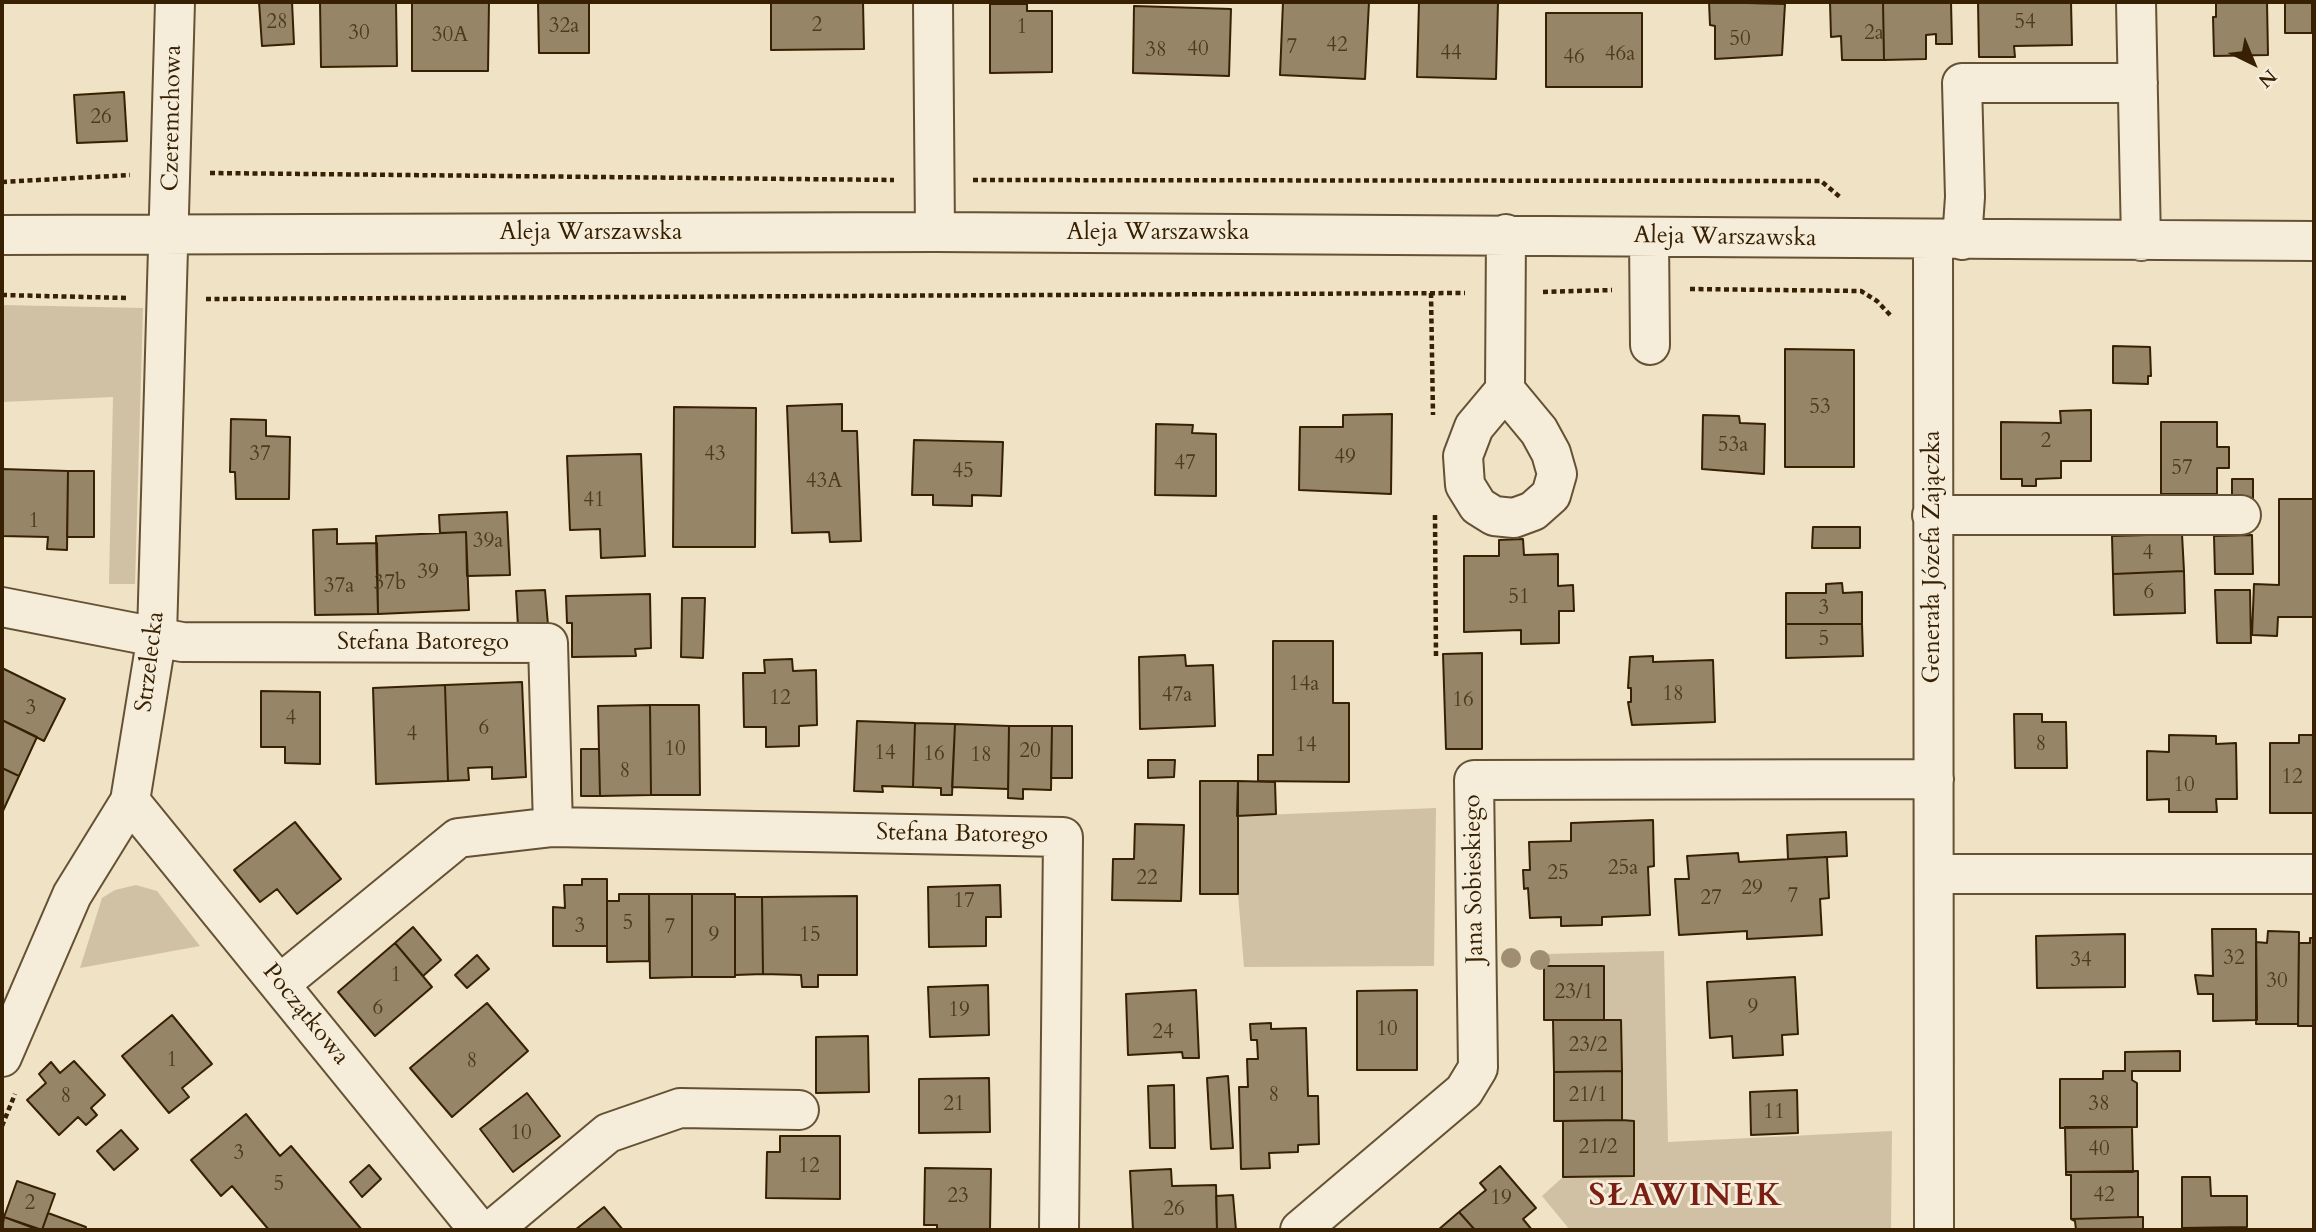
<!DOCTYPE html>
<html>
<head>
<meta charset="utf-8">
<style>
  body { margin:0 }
  #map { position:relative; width:2316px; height:1232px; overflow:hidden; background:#efe2c5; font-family:Cardo,serif }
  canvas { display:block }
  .frame { position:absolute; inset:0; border:4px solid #372102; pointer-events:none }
  .north { position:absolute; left:2218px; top:28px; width:70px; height:70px; -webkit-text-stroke:5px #f5ecd9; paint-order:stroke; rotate:137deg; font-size:19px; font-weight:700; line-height:28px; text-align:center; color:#372102 }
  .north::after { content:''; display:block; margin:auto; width:24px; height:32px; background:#372102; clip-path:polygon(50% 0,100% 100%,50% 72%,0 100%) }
</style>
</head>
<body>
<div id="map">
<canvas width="2316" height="1232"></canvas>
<div class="frame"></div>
<div class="north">N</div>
</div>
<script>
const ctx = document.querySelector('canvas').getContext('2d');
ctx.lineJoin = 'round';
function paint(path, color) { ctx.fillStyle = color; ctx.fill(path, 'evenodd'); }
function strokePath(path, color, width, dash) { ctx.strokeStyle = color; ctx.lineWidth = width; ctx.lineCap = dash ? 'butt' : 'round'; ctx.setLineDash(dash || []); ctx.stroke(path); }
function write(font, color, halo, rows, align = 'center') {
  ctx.font = font + ' Cardo,serif'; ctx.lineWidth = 6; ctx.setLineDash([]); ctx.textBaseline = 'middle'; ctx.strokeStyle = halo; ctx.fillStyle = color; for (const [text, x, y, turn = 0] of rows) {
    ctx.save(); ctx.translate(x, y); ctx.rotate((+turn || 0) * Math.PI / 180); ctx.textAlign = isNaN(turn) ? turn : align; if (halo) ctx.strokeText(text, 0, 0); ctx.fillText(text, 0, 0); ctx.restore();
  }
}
const green = new Path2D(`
  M2 305 143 308 135 584H109L113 397 2 402Z
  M1436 808 1434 966 1244 967 1238 894 1237 816Z
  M136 885 157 891 200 946 80 968 102 898 115 890Z
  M1664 951 1668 1142 1892 1131 1891 1230H1570L1542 1196 1563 1177 1634 1175V1121L1622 1120 1621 1020H1604L1603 966H1544V954Z`);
const building = new Path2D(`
  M259 2H292L294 44 262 46Z
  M320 2H396L397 66 321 67Z
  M412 2H489L488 71H412Z
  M538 2H589V53H539Z
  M863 2 864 49 771 50V3Z
  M1283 2H1369L1365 79 1280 75Z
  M1419 2H1498L1496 79 1417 77Z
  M1709 2 1785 4 1782 55 1715 59V26L1710 25Z
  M1830 2H1883L1884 60H1842L1841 36 1831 37Z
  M1883 2H1951L1952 44H1936V34L1926 35V59L1884 60Z
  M1978 2H2071L2072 45 2014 46 2015 57H1979Z
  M2216 2H2267L2268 55 2214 56 2213 17H2216Z
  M2285 2H2312V33H2285Z
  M990 4H1027V11H1052V72L990 73Z
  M1134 6 1231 9 1229 76 1133 73Z
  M1546 13H1642V87H1546Z
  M124 92 127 141 77 143 74 95Z
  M2113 346 2150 347 2151 376H2148V384L2113 383Z
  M1785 349 1854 350V467H1785Z
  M842 404V431H857L861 541 830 542 829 532 792 533 787 406Z
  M674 407 756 408 755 547H673Z
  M2091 410V461H2061V478L2036 479V486H2022V479H2001V422L2061 423 2060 411Z
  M1392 414 1391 494 1299 490 1300 427H1343V415Z
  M1703 415 1739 416 1740 423 1765 424 1764 474 1702 469Z
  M231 419 266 420V436L290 437 289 499H236L235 472H230Z
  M2161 422H2217V447H2229V468H2217V494H2161Z
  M1156 424 1193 425 1192 433 1216 434V496L1155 495Z
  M914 440 1003 442 1001 496 972 495V506L933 505V495H912Z
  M641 454 645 556 601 558 600 529 570 530 567 456Z
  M2 469 68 471 67 550 47 549 48 537 2 536Z
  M68 471H94V537H67Z
  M2232 479H2253V501H2232Z
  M2279 499H2314V617H2278L2277 636 2252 635 2254 584 2279 585Z
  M507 512 510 575 467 576 466 532 440 533 439 515Z
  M1813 527H1860V548H1812Z
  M337 529V544L377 543 378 614 315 615 313 530Z
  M466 532 469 610 378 614 376 536Z
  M2182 534 2184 571 2113 574 2112 536Z
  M2252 535 2253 574H2215L2214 536Z
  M1523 539 1524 555 1558 554V586L1573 585 1574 611H1559V643L1521 644V630L1464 632V556H1499V540Z
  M2184 571 2185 613 2114 615 2113 574Z
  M1842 583 1843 593 1862 592V624H1786V593H1826V584Z
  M545 590 548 625 518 627 516 591Z
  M2215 590H2250L2251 643H2217Z
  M650 594 651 648 635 649 636 656 572 657V623H567L566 596Z
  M682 598H705L703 658 681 657Z
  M1786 624H1862L1863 656 1786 658Z
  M1273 641H1333V703H1349V782L1258 781V755H1273Z
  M1482 653V749H1446L1443 654Z
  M1185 655 1186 666 1213 665 1215 726 1140 729 1139 657Z
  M1653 656V662L1713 660 1715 722 1632 725 1628 702H1631V688H1628L1630 657Z
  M792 659 793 671 816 670 817 725 799 726V746L766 747V727H744L743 673H765L764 660Z
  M2 668 65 699 44 741 2 720Z
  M522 682 526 777 492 779V767L468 768 469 780 448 781 445 685Z
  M445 685 448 781 376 784 373 688Z
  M261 691 320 692V764L285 763V747H261Z
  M650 705 651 795 600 796 598 706Z
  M650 705H699L700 795H651Z
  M2014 714H2042V722H2066L2067 768H2015Z
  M2 720 37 737 19 776 2 768Z
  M857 721 915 723 913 787 882 786 883 792 854 791Z
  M915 723 955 724 952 795H941V788L913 787Z
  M955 724 1009 726 1008 789 952 787Z
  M1009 726H1052L1051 790 1023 789V799L1008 798Z
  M1052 726H1072V778H1051Z
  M2169 735 2216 736V744L2236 743 2237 799H2216L2217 812H2169V799L2147 800V751L2169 752Z
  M2299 735H2314V813H2270V743H2299Z
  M581 749H599L600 796H581Z
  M1148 760H1175L1174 777 1148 778Z
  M2 768 19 776 2 813Z
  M1200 781H1238V894H1200Z
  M1238 781 1275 782 1276 814 1237 816Z
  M1653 820 1654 866 1648 867 1650 915 1602 917V925L1561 926V917L1530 918 1528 888 1524 889 1523 870H1530L1529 842 1571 841V823Z
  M295 822 341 879 297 914 277 889 260 902 234 870Z
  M1135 824 1184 825 1181 901 1112 900 1113 859H1134Z
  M1846 832 1847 856 1788 859 1787 835Z
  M1738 853 1739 862 1827 857 1829 898 1820 899 1822 935 1747 939V931L1679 935 1675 879H1689L1687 856Z
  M582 879H607V946H553V907L565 908 564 885H582Z
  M1000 885 1001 917H986V946L929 947 928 887Z
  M619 894H649V961L607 962V901H619Z
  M649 894H692V977L650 978Z
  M692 894H735V977H692Z
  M857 896V975H818V987H802L801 975 763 974 762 897Z
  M735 897H762L763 974 735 975Z
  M413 927 441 960 423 976 395 943Z
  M2212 929H2256L2257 1020 2213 1021V994H2198L2195 975 2213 976Z
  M2268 931 2299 932 2298 1024H2256V942L2267 943Z
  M2125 934V987L2037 988 2036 936Z
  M2310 938H2314V1026H2298L2299 943H2310Z
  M395 943 432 987 375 1036 338 992Z
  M477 955 489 969 467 988 455 975Z
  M1544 966H1604V1020H1544Z
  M1795 977 1798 1034 1782 1035 1783 1055 1733 1058 1732 1036 1710 1038 1707 982Z
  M988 985 989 1035 930 1037 928 987Z
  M1196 990 1199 1058H1183L1182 1052 1128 1055 1126 994Z
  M1417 990V1070H1357V991Z
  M487 1003 528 1051 452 1117 410 1068Z
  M172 1015 212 1064 182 1088 189 1097 169 1113 122 1056Z
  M1553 1020H1621L1622 1071 1554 1072Z
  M1271 1023V1029L1306 1028 1308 1096H1318L1319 1144 1298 1145V1152L1269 1153 1270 1168 1241 1169 1239 1087H1248L1247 1059H1258L1257 1040H1251L1250 1024Z
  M868 1036 869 1092 816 1093V1037Z
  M2180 1051V1071H2132V1080L2137 1083V1127L2060 1128V1079H2103V1071H2125V1052Z
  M74 1061 105 1095 91 1108 97 1115 86 1125 78 1117 59 1135 27 1100 46 1083 39 1074 51 1062 60 1073Z
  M1622 1071V1120L1554 1121V1072Z
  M1228 1076 1233 1148 1211 1149 1207 1078Z
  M989 1078 990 1132 919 1133V1079Z
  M1174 1085 1175 1148H1150L1148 1086Z
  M1797 1090 1798 1133 1751 1135 1750 1092Z
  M527 1093 560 1136 513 1172 480 1129Z
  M246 1114 280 1156 291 1146 362 1230H269L232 1186 221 1196 191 1160Z
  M1622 1120 1634 1121V1176L1563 1177V1121Z
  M2065 1127H2132L2133 1172H2066Z
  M121 1130 138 1149 114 1170 97 1151Z
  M780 1136H840V1199L766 1198 767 1152H780Z
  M369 1165 381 1179 362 1197 350 1182Z
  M1500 1166 1536 1208 1523 1219 1532 1230H1475L1459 1212 1486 1190 1480 1183Z
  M925 1168 991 1169 990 1229 937 1230V1225H924Z
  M1171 1169 1172 1186 1216 1185 1217 1230H1133L1130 1171Z
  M2138 1171V1217L2071 1219V1175H2066V1172Z
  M2182 1177H2210L2211 1196H2247V1227L2182 1228Z
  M17 1181 55 1194 42 1230 4 1217Z
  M1233 1195 1236 1230H1217L1216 1196Z
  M604 1207 623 1230H575Z
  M1459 1212 1475 1230H1438Z
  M48 1213 86 1227 85 1230H42Z
  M4 1217 39 1230H2Z
  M2138 1217H2143V1230H2076L2075 1221 2071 1219Z`);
const path = new Path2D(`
  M210 173 894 180
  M973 180 1821 181 1840 197
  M2 182 130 175
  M1690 289 1861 291 1877 301 1892 317
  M1543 292 1612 290
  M1431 293 1433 415
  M2 295 128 298
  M206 299 1465 293
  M1435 515 1436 659
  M2 1126 15 1094`);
const minor = new Path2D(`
  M933 2 935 232
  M2136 2 2141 241
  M2 235 935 232 2314 241
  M1649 237 1650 345
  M1933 239 1934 1230
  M1962 240 1965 197 1962 83H2138
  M1505 390 1474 427 1463 456 1465 485 1478 506 1494 516 1514 518 1533 511 1551 495 1557 474 1551 453 1539 431 1505 390 1506 234
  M1932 515H2241
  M2 607 182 642 548 643 553 827
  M130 801 479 1230
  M1935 874H2314
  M280 984 458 838 553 827 1063 837 1059 1230
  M2 1057 72 895 130 801 157 635 175 2
  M492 1230 608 1133 680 1108 799 1110
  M1300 1230 1464 1091 1478 1068 1474 780 1934 779`);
const trees = [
  [1511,958],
  [1540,960]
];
const numberNames = [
  ["28",277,23],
  ["54",2025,23],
  ["2",817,26],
  ["32a",564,27],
  ["1",1022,28],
  ["30",359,34],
  ["2a",1874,34],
  ["30A",450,36],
  ["50",1740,40],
  ["42",1337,46],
  ["7",1292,48],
  ["40",1198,50],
  ["38",1156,51],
  ["44",1451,54],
  ["46a",1620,55],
  ["46",1574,58],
  ["26",101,118],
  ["53",1820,408],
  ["2",2046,442],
  ["53a",1733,446],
  ["37",260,455],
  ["43",715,455],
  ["49",1345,458],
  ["47",1185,464],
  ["57",2182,469],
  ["45",963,472],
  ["43A",824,482],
  ["41",594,501],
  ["1",34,522],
  ["39a",488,542],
  ["4",2148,554],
  ["39",428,573],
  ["37b",390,584],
  ["37a",339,587],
  ["6",2149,593],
  ["51",1519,598],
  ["3",1824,609],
  ["5",1824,640],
  ["14a",1304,685],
  ["18",1673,695],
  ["47a",1177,696],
  ["12",780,699],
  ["16",1463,701],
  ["3",31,709],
  ["4",291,719],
  ["6",484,729],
  ["4",412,735],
  ["8",2041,745],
  ["14",1306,746],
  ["10",675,750],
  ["20",1030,752],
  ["14",885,754],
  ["16",934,755],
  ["18",981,756],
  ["8",625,772],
  ["12",2292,778],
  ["10",2184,786],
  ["25a",1623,869],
  ["25",1558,874],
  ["22",1147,879],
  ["29",1752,889],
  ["7",1793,897],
  ["27",1711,899],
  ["17",964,902],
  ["5",628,924],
  ["3",580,927],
  ["7",670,928],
  ["9",714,936],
  ["15",810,936],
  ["32",2234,959],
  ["34",2081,961],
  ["1",396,976],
  ["30",2277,982],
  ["23/1",1574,993],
  ["9",1753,1008],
  ["6",378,1009],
  ["19",959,1011],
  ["10",1387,1030],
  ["24",1163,1033],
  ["23/2",1588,1046],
  ["1",172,1061],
  ["8",472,1062],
  ["8",1274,1096],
  ["21/1",1588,1096],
  ["8",66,1097],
  ["21",954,1105],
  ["38",2099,1105],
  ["11",1774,1113],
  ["10",521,1134],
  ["21/2",1598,1148],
  ["40",2099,1150],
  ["3",239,1154],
  ["12",809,1167],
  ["5",279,1185],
  ["42",2104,1196],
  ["23",958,1197],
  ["19",1501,1199],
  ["2",30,1204],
  ["26",1174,1210]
];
const streetNames = [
  ["Czeremchowa",173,118,-89],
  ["Aleja Warszawska",591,233],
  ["Aleja Warszawska",1158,233],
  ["Aleja Warszawska",1725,238,1],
  ["Generała Józefa Zajączka",1933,557,-90],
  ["Stefana Batorego",423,643],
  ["Strzelecka",151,662,-83],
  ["Stefana Batorego",962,835,1],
  ["Jana Sobieskiego",1475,879,-91],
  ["Początkowa",305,1015,51]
];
const districtNames = [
  ["SŁAWINEK",1686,1198]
];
paint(green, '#d0c1a4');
paint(building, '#978567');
strokePath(building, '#372102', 2);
strokePath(minor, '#655133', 42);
strokePath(path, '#372102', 4.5, [5, 3.5]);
strokePath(minor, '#f5ecd9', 38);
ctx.fillStyle = '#9f8e70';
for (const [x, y] of trees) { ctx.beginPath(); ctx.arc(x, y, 10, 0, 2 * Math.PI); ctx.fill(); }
write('21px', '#4f3a1b', null, numberNames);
write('24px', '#372102', '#f5ecd9', streetNames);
ctx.letterSpacing = '2px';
write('bold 32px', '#7a1f14', '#f5ecd9', districtNames);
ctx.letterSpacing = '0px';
</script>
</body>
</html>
